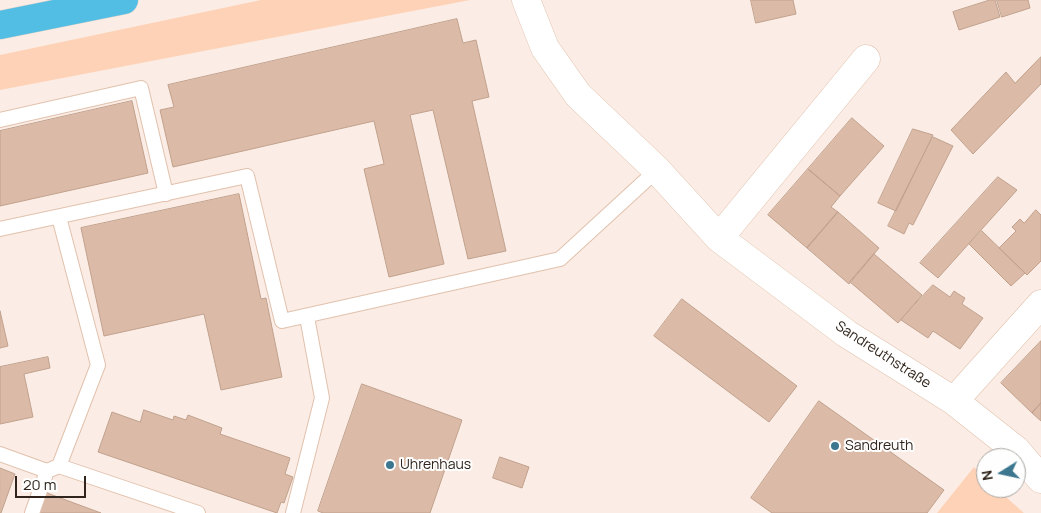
<!DOCTYPE html>
<html>
<head>
<meta charset="utf-8">
<style>
  body { margin:0 }
  #map { position:relative; width:1041px; height:513px; overflow:hidden; background:#fbede5; font-family:Manrope,sans-serif }
  canvas { display:block }
  .north { position:absolute; left:976px; top:448px; width:50px; height:50px; box-sizing:border-box; background:#fdfefd; border:1px solid #aba7a3; border-radius:50%; rotate:260deg; font-size:14px; font-weight:700; line-height:20px; text-align:center; color:#30241c }
  .north::after { content:''; display:block; margin:auto; width:18px; height:22px; background:#3c768f; clip-path:polygon(50% 0,100% 100%,50% 72%,0 100%) }
  .scale { position:absolute; left:15px; top:476px; width:71px; height:22px; box-sizing:border-box; border:2px solid #30241c; border-top:0; padding-left:6px; font-size:15px; line-height:18px; white-space:nowrap; color:#30241c; -webkit-text-stroke:4px #fdfefd; paint-order:stroke }
</style>
</head>
<body>
<div id="map">
<canvas width="1041" height="513"></canvas>
<div class="north">N</div>
<div class="scale">20 m</div>
</div>
<script>
const ctx = document.querySelector('canvas').getContext('2d');
ctx.lineJoin = 'round';
function paint(path, color) { ctx.fillStyle = color; ctx.fill(path, 'evenodd'); }
function strokePath(path, color, width, dash) { ctx.strokeStyle = color; ctx.lineWidth = width; ctx.lineCap = dash ? 'butt' : 'round'; ctx.setLineDash(dash || []); ctx.stroke(path); }
function write(font, color, halo, rows, align = 'center') {
  ctx.font = font + ' Manrope,sans-serif'; ctx.lineWidth = 4; ctx.setLineDash([]); ctx.textBaseline = 'middle'; ctx.strokeStyle = halo; ctx.fillStyle = color; for (const [text, x, y, turn = 0] of rows) {
    ctx.save(); ctx.translate(x, y); ctx.rotate((+turn || 0) * Math.PI / 180); ctx.textAlign = isNaN(turn) ? turn : align; if (halo) ctx.strokeText(text, 0, 0); ctx.fillText(text, 0, 0); ctx.restore();
  }
}
const green = new Path2D(`
  M261 0H470L0 90V55Z
  M974 467 986 479V488H996L1024 513H937Z`);
const building = new Path2D(`
  M751 0H793L796 14 756 23Z
  M990 0H995L1000 17 959 30 953 12Z
  M997 0H1028L1030 8 1002 17Z
  M457 19 463 43 476 40 489 97 472 101 506 251 468 259 433 110 410 115 444 264 389 277 364 169 384 164 374 121 173 167 160 110 174 107 168 85Z
  M1041 57V84L973 154 951 130 1006 72 1015 83Z
  M132 101 148 173 0 206V131Z
  M852 118 884 146 840 196 808 169Z
  M913 129 933 135 896 211 878 203Z
  M933 137 953 146 913 225 909 223 904 234 888 226Z
  M808 169 840 196 831 207 838 212 807 248 768 215Z
  M998 177 1017 190 938 278 920 263Z
  M239 194 261 299 266 298 282 377 221 390 204 314 104 336 81 228Z
  M1036 210 1041 215V261L1027 275 999 248 1016 231 1012 227 1020 219 1024 223Z
  M838 212 879 248 849 284 807 248Z
  M982 231 1025 273 1011 286 969 244Z
  M874 254 922 295 898 323 850 282Z
  M933 285 950 297 954 291 960 295 965 298 962 304 983 318 960 349 933 331 928 338 901 320Z
  M682 299 797 386 769 422 654 336Z
  M0 311 8 346 0 348Z
  M1041 341V403L1032 413 1001 383Z
  M48 357 50 368 24 374 33 417 0 424V367Z
  M362 384 462 420 430 513H323L318 511Z
  M819 401 944 490 927 513H772L751 498Z
  M1041 403V421L1032 413Z
  M144 410 173 420 174 416 186 420 188 415 222 428 220 434 290 458 285 474 293 477 284 503 281 502 277 513 98 452 112 412 140 422Z
  M500 457 529 467 522 488 493 478Z
  M0 468 15 474 1 513H0Z
  M47 493 101 513H40Z`);
const service = new Path2D(`
  M0 120 141 88 166 194
  M0 229 247 176 282 321 560 259 657 170
  M0 454 47 471
  M59 466 198 513
  M32 513 47 471 59 466 98 365 59 217
  M293 513 322 398 307 317`);
const minor = new Path2D(`
  M526 0 545 48 578 95 657 170 719 238 847 334 954 401 1016 450 1041 479
  M719 238 866 59
  M954 401 1041 304`);
const trunk = new Path2D(`
  M0 25 124 0`);
const markers = [
  [835,446,5,"#3c768f"],
  [390,465,5,"#3c768f"]
];
const streetNames = [
  ["Sandreuthstraße",883,355,33]
];
const poiNames = [
  ["Sandreuth",845,446],
  ["Uhrenhaus",400,465]
];
paint(green, '#fed2b6');
paint(building, '#dbbba7');
strokePath(building, '#c1a18d', 1);
strokePath(service, '#e1c1ad', 16);
strokePath(minor, '#e1c1ad', 29);
strokePath(trunk, '#d1cfcd', 29);
strokePath(service, '#fff', 14);
strokePath(minor, '#fff', 28);
strokePath(trunk, '#52bee4', 28);
for (const [x, y, r, color] of markers) { const dot = new Path2D(); dot.arc(x, y, r, 0, 2 * Math.PI); ctx.fillStyle = color; ctx.fill(dot); strokePath(dot, '#fdfefd', 2); }
write('14px', '#30241c', '#fdfefd', streetNames);
write('14px', '#30241c', '#fdfefd', poiNames, 'left');
</script>
</body>
</html>
